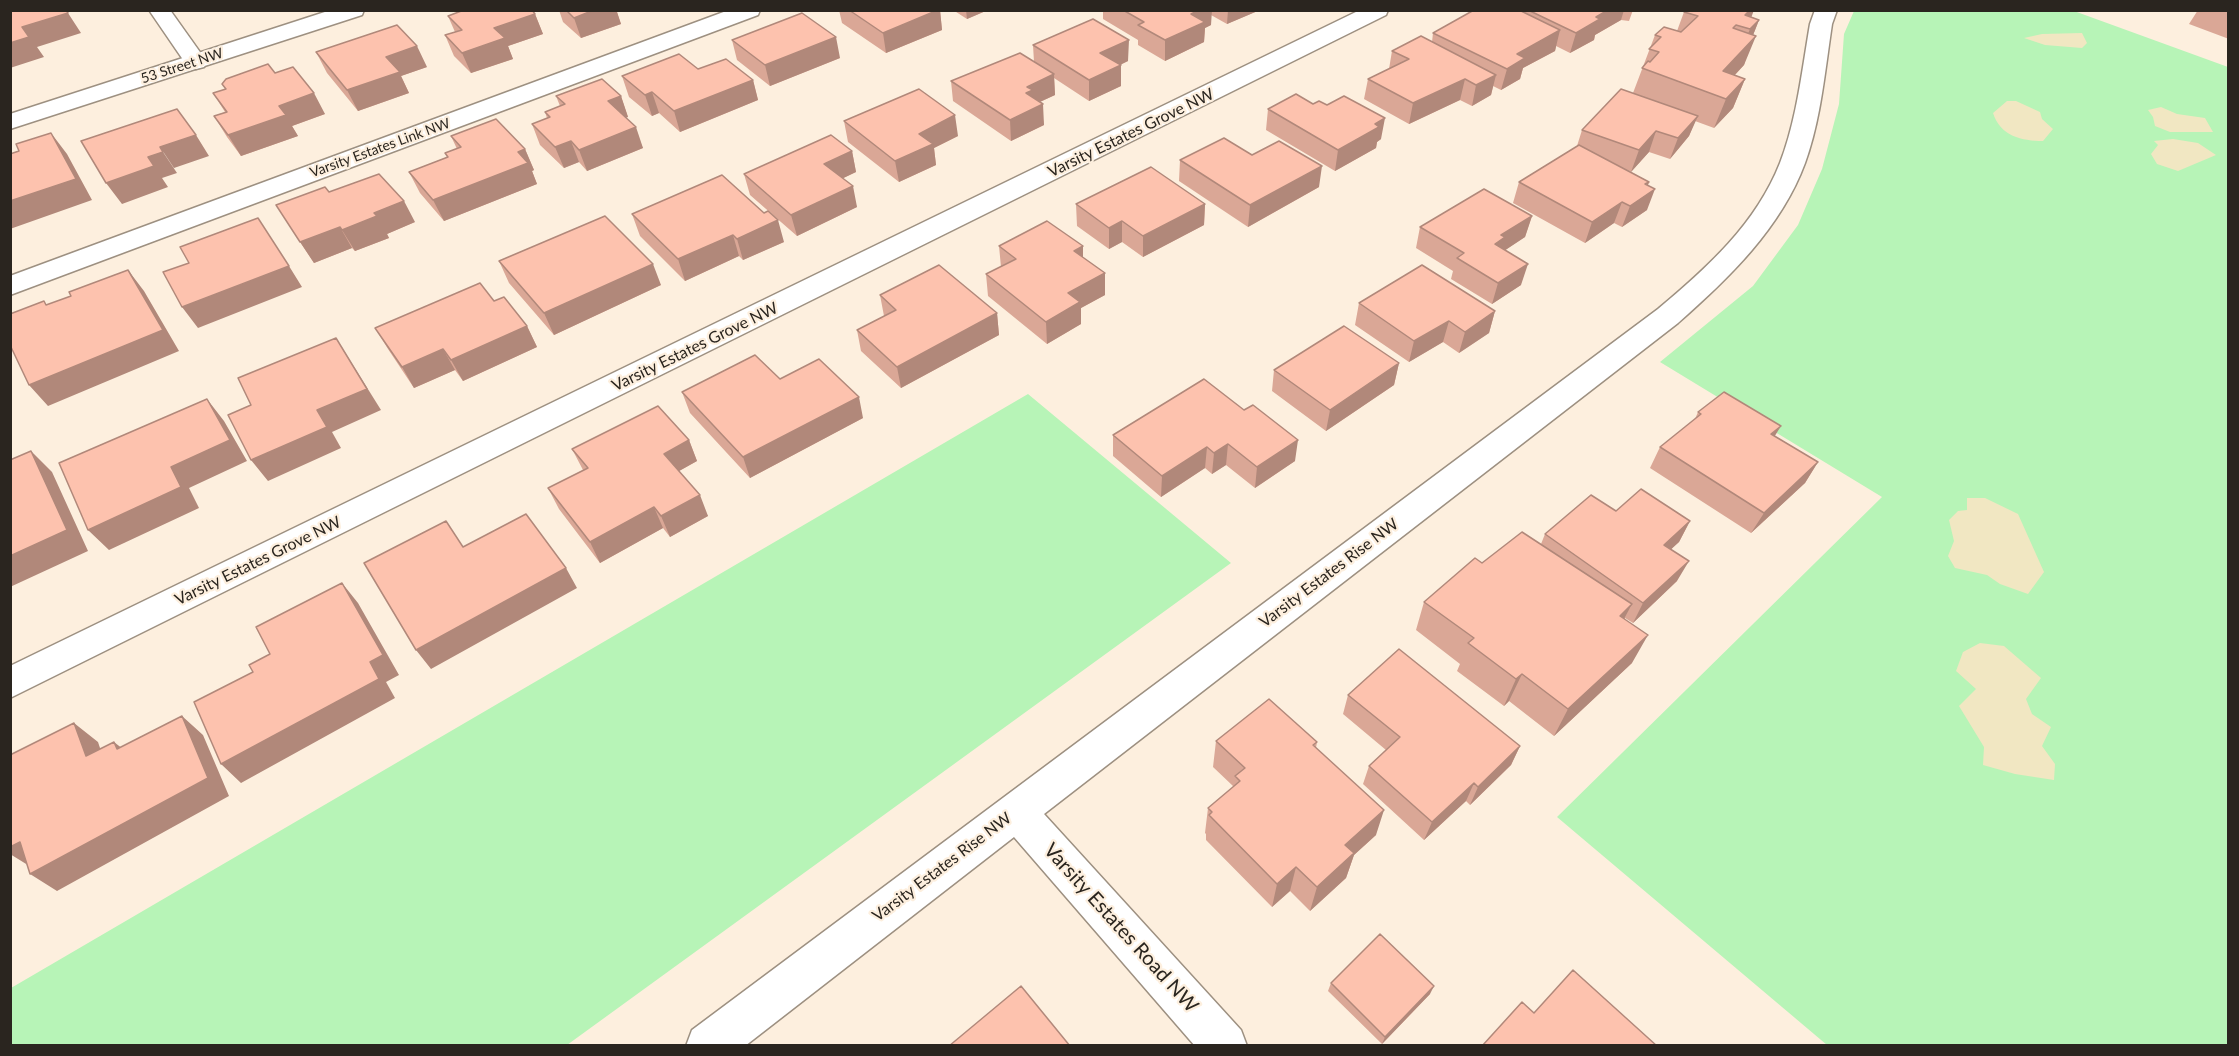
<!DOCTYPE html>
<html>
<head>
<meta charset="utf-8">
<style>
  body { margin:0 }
  #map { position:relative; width:2239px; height:1056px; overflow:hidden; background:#fdefde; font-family:Lato,sans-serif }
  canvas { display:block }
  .frame { position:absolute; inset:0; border:12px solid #2a251f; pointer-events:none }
</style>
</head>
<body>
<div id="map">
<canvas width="2239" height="1056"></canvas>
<div class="frame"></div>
</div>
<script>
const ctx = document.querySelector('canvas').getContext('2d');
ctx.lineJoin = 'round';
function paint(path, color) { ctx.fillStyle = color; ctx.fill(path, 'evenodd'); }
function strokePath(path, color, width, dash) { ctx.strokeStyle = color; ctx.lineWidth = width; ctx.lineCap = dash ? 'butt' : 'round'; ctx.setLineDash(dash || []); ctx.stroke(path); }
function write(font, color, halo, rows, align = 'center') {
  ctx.font = font + ' Lato,sans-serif'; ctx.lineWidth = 4.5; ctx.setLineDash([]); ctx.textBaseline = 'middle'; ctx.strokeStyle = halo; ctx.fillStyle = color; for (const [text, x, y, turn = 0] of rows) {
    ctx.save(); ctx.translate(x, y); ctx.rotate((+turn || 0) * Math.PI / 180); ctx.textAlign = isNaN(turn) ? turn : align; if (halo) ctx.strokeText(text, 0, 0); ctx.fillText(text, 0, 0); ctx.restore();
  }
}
const green = new Path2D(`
  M1854 11H2074L2228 67V1045H1827L1557 817 1882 497 1660 362 1753 286 1798 225 1822 169 1839 104 1844 34Z
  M1028 394 1231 563 567 1045H11V988Z`);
const sand = new Path2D(`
  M2082 33 2087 43 2082 48 2045 45 2024 38 2042 34Z
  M2007 101H2016L2040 112 2042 119 2053 129 2043 141C2022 141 2000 136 1993 113Z
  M2161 107 2177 114 2205 118 2213 132H2170L2155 126 2153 117 2148 110Z
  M2173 139 2198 143 2216 155 2178 171 2157 164 2151 154 2158 145 2154 141Z
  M1967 498H1985L2018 514 2044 572 2028 594 2000 584 1987 575 1955 568 1948 556 1954 541 1949 520 1958 511 1967 510Z
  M1980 643 2004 646 2041 678 2026 699 2032 714 2051 727 2042 746 2055 764 2054 780 2015 774 1983 765 1984 747 1959 706 1976 689 1956 671 1963 652Z`);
const street = new Path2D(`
  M149 10H170L207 62 204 67 196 69 188 67Z
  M729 10H760L758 15 10 295V276Z
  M1360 10H1388L1386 15 10 698V666Z
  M1815 10H1837L1832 24C1825 70 1821 119 1805 163 1781 228 1729 278 1678 323L1044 814 1241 1030 1247 1046H1195L1014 837 745 1046H686L692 1030 1658 309C1707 268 1756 224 1780 163 1797 119 1802 70 1810 24Z`);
const secondary = new Path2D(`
  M331 10H364L362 15 10 129V114Z`);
const wall = new Path2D(`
  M559 10H620L617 12 621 24 581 38 563 22Z
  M839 10H940L942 30 886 53 842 23Z
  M953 10H988L967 19Z
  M1103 10H1260L1227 24 1211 15V25L1205 28 1204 42 1165 61 1138 45V40L1103 19Z
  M1474 10H1633L1629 21 1621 20 1595 35 1594 40 1570 53 1556 46 1555 51 1523 68 1520 79 1501 90 1493 86 1491 95 1472 106 1460 100 1409 124 1364 99 1368 79 1389 69 1392 51 1432 42 1433 33Z
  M2198 10H2229V39L2189 24Z
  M1684 12 1752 17 1759 20 1753 35 1744 65 1735 75 1745 79 1733 108 1714 128 1695 121 1689 136 1670 159 1649 152 1631 172 1626 169 1649 182 1648 185 1647 210 1622 227 1614 223 1585 243 1513 203 1519 182 1577 146 1582 130 1633 93 1655 35 1677 31Z
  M535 14 543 34 508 46 513 59 471 73 454 56 445 35 455 32 448 16Z
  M732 40 840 58 770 86 737 60Z
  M1033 45 1128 61 1120 65 1121 86 1089 101 1054 78 1055 95 1040 102 1044 125 1011 141 953 101 951 81 1034 62Z
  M316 52 427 67 401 76 409 93 358 111 327 73Z
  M698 69 753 80 758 100 680 132 659 113 652 116 629 97 622 76Z
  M275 73 325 114 292 126 298 136 241 156 227 137 214 116 225 112 213 93 225 89 222 84Z
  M556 96H621L628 117H626L643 148 587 171 579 162 564 168 540 145 532 124 547 118 545 112 560 106Z
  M1313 104 1381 139 1377 142 1376 148 1335 171 1266 130 1268 109Z
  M844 121 958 136 934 148 936 165 899 182 848 142Z
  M451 136 525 149 534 170 532 171 537 184 444 221 420 193 409 172 447 157 445 153 457 149Z
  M852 151 856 172 843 178 857 207 797 236 750 195 744 174Z
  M1252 155 1319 187 1248 227 1179 181 1180 160Z
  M329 192 415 222 387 234 389 238 355 251 352 248 314 263 276 205Z
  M1076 204H1205L1204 225 1143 257 1122 242 1109 249 1077 226Z
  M632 214 784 242 743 260 739 256 685 281 640 236Z
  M1532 216 1525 237 1505 250 1521 285 1492 304 1451 279 1453 271 1416 248 1420 227Z
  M999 246 1083 257 1105 273V295L1081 308V324L1047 344 988 296 986 274 1001 267Z
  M499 261 661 285 554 335 509 283Z
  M880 295 997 313 999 335 901 388 861 351 857 330 884 316Z
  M494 301 527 326 537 347 463 381 455 370 414 388 388 349 375 328Z
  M1359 303 1495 311 1489 333 1459 353 1443 342 1409 362 1355 325Z
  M1399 363 1394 385 1326 431 1272 391 1274 370Z
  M780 379 863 418 750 478 690 413 682 392Z
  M1204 379 1295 461 1255 488 1226 465 1212 474 1205 468 1161 497 1113 456V435Z
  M1698 412 1775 436 1818 462 1805 483 1751 533 1650 468 1660 447 1695 419Z
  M689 440 697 461 679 471 708 516 670 537 663 528 600 563 559 509 548 488 583 470 572 449Z
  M1616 511 1690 521 1679 542 1671 549 1677 581 1633 623 1625 618V619L1632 663 1554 736 1509 701 1504 706 1457 671 1460 664 1416 630 1424 602 1482 563 1541 544 1545 534Z
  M1348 695 1520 746 1511 765 1470 805 1466 801 1424 840 1363 784 1369 766 1386 750 1343 714Z
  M1216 741 1317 742 1316 748 1376 835 1354 855 1346 878 1310 911 1290 891 1272 907 1206 840V834L1205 833 1208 808 1233 787V786L1213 767Z
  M1331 983 1430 994 1382 1044 1328 991Z`);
const shadedWall = new Path2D(`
  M594 10H620L617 12 621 24 581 38 574 18Z
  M938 10H940L942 30 886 53 883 33Z
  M966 10H988L967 19Z
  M1199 10H1212L1211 25 1205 28 1204 42 1165 61V40L1191 14Z
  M1228 10H1260L1227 24Z
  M1608 10H1624L1621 20 1595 35 1594 40 1570 53 1576 33 1596 17Z
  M1750 10H1754L1747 29 1745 15Z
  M68 13 81 33 37 47 44 57 10 68V43L22 27Z
  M535 14 543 34 508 46 513 59 471 73 462 53 494 28Z
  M1759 20 1750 43 1756 36 1744 65 1716 95 1723 71 1740 53 1750 29Z
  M1560 30 1555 51 1523 68 1520 79 1501 90 1507 69 1517 54Z
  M836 37 840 58 770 86 765 65Z
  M1129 40 1128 61 1101 74 1100 53Z
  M417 46 427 67 401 76 409 93 358 111 347 90 386 57Z
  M1121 65V86L1089 101V80Z
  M1054 74 1055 95 1033 105 1043 104 1044 125 1011 141 1010 120 1027 87Z
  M1496 75 1491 95 1472 106 1476 85Z
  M1465 79 1460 100 1409 124 1413 103Z
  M1745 79 1733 108 1714 128 1726 99Z
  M753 80 758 100 680 132 674 111Z
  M652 92 659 113 652 116 645 95Z
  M314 93 325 114 292 126 298 136 241 156 228 135 279 106Z
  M621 96 628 117 615 122 608 101Z
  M955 115 958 136 934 148 936 165 899 182 895 161 919 134Z
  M1698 116 1689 136 1670 159 1678 138Z
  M1385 118 1381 139 1377 142 1376 148 1335 171 1338 150 1375 124Z
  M636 127 643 148 587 171 579 150Z
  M1656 131 1649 152 1631 172 1639 150Z
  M51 133 67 154 92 200 10 229V201Z
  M196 135 209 156 174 168 160 147Z
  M571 141 579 162 564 168 555 147Z
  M525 149 534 170 532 171 537 184 444 221 433 200 518 152Z
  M852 151 856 172 829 185 824 164Z
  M163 152 177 173 162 178 168 187 122 204 106 183 148 157Z
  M1322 166 1319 187 1248 227 1250 205Z
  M1649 182 1643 197 1655 189 1647 210 1622 227 1630 206 1645 184Z
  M853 186 857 207 797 236 791 215Z
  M404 201 415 222 387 234 389 238 355 251 342 230 374 213Z
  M1622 202 1614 223 1585 243 1592 222Z
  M1205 204 1204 225 1143 257V236Z
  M1532 216 1525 237 1501 253 1495 244 1501 235Z
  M778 220 784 242 743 260 737 239Z
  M1122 221V242L1109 249V228Z
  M340 227 352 248 314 263 300 242Z
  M733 235 739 256 685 281 678 259Z
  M1083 246V268L1074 251Z
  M653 264 661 285 554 335 544 313Z
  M1528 264 1521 285 1492 304 1498 283Z
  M289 266 302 287 198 328 182 307Z
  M128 270 144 291 179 351 48 406 29 385Z
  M1105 273V295L1081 308V324L1047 344 1046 322 1068 293Z
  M1495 311 1489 333 1459 353 1465 332Z
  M997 313 999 335 901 388 897 367Z
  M1449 321 1443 342 1409 362 1414 341Z
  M527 326 537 347 463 381 451 360Z
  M336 338 381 410 332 432 341 448 268 481 251 460 317 410Z
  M443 349 455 370 414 388 402 367Z
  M1399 363 1394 385 1326 431 1330 410Z
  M859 397 863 418 750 478 743 457Z
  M207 399 224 421 247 461 189 488 199 508 109 550 88 530 171 467Z
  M1781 426 1768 447 1771 434Z
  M689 440 697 461 672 475 664 454Z
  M1298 440 1295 461 1255 488 1257 467Z
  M1228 444 1226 465 1212 474 1214 453Z
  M1207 447 1205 468 1161 497 1162 476Z
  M31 451 52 472 88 551 10 587V556Z
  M1818 462 1805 483 1751 533 1764 513Z
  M700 495 708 516 670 537 661 516Z
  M654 507 663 528 600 563 590 542Z
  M1690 521 1679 542 1653 566 1664 545Z
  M1689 561 1677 581 1633 623 1643 603Z
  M566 568 577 588 431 669 416 650Z
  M342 583 358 603 399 675 386 682 395 698 241 783 221 764Z
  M1632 604 1617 632 1620 616Z
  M1648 635 1632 663 1554 736 1568 709Z
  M1522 674 1509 701 1504 706 1516 679Z
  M182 716 203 735 229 796 57 891 30 874Z
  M74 723 98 742 109 775 86 756Z
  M114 742 137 760 117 749Z
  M1520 746 1511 765 1470 805 1478 787Z
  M1474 783 1466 801 1424 840 1432 822Z
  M1384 810 1376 835 1354 855 1346 878 1310 911 1317 887 1345 845Z
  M20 842 31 867 10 854V847Z
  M1296 867 1290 891 1272 907 1277 884Z
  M1434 986 1430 994 1382 1044 1385 1037Z`);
const building = new Path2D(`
  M10 10H66L68 13 22 27 29 37 10 43Z
  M464 10H532L535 14 494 28 505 38 462 53 445 35 462 30 448 16Z
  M566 10H594L574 18Z
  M849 10H938L883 33Z
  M1123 10H1199L1191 14 1205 22 1165 40 1138 25 1144 22Z
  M1474 10H1519L1560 30 1517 54 1525 58 1507 69 1433 33Z
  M1528 10H1608L1596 17 1600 19 1576 33Z
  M1685 10H1750L1745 15 1759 20 1750 29 1736 25 1733 28 1756 36 1723 71 1745 79 1726 99 1642 68 1648 61 1650 62 1659 52 1649 49 1661 37 1655 35 1664 27 1681 32 1698 16 1684 12Z
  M802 13 836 37 765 65 732 40Z
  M1093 19 1129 40 1100 53 1121 65 1089 80 1033 45Z
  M397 25 417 46 386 57 400 72 347 90 316 52Z
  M1421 36 1496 75 1476 85 1465 79 1413 103 1368 79 1409 59 1392 51Z
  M1020 53 1054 74 1027 87 1033 90 1026 93 1043 104 1010 120 951 81Z
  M679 54 698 69 726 59 753 80 674 111 652 92 645 95 622 76Z
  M268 64 275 73 293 67 314 93 279 106 286 115 228 135 214 116 227 112 213 93 226 89 222 84 226 79Z
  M602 79 621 96 608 101 636 127 579 150 571 141 555 147 532 124 550 117 545 112 565 104 556 96Z
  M919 89 955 115 919 134 933 144 895 161 844 121Z
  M1621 89 1698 116 1678 138 1656 131 1639 150 1582 130Z
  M1296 94 1313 104 1319 101 1327 105 1344 96 1385 118 1375 124 1379 127 1338 150 1268 109Z
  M177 109 196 135 160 147 163 152 148 157 154 166 106 183 81 141Z
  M496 119 525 149 518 152 528 163 433 200 409 172 448 157 445 153 461 147 451 136Z
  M51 133 76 179 10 201V154L19 151 16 144Z
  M831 135 852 151 824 164 853 186 791 215 744 174Z
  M1224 138 1252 155 1279 141 1322 166 1250 205 1180 160Z
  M1579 145 1649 182 1645 184 1655 189 1630 206 1622 202 1592 222 1519 182Z
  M1151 167 1205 204 1143 236 1122 221 1109 228 1076 204Z
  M379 174 404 201 374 213 377 216 342 230 340 227 300 242 276 205 325 187 329 192Z
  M722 175 764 213 768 211 778 220 737 239 733 235 678 259 632 214Z
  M1484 189 1532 216 1501 235 1505 237 1495 244 1528 264 1498 283 1457 258 1464 253 1420 227Z
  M605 216 653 264 544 313 499 261Z
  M258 218 289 266 182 307 163 272 189 263 180 247Z
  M1047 221 1083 246 1074 251 1105 273 1068 293 1080 302 1046 322 986 274 1016 259 999 246Z
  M939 265 997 313 897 367 857 330 896 310 880 295Z
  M1422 265 1495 311 1465 332 1449 321 1414 341 1359 303Z
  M128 270 163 330 29 385 10 345V314L44 301 46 305 71 296 69 292Z
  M480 283 494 301 504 297 527 326 451 360 443 349 402 367 375 328Z
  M1344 326 1399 363 1330 410 1274 370Z
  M336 338 367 389 317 410 327 427 251 460 228 415 251 405 238 378Z
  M755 355 780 379 819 359 859 397 743 457 682 392Z
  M1204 379 1244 410 1253 405 1298 440 1257 467 1228 444 1214 453 1207 447 1162 476 1113 435Z
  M1724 392 1781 426 1771 434 1818 462 1764 513 1660 447 1701 414 1698 412Z
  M207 399 230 440 171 467 181 487 88 530 59 463Z
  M658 406 689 440 664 454 700 495 661 516 654 507 590 542 548 488 588 468 572 449Z
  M31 451 67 530 10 556V460Z
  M1641 489 1690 521 1664 545 1689 561 1643 603 1545 534 1591 495 1616 511Z
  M526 514 566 568 416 650 364 563 446 521 463 547Z
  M1522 532 1632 604 1620 616 1648 635 1568 709 1522 674 1516 679 1468 643 1474 638 1424 602 1475 558 1482 563Z
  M342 583 383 655 370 662 379 679 221 764 194 702 253 672 249 665 270 654 256 627Z
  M1399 649 1520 746 1478 787 1474 783 1432 822 1369 766 1400 737 1348 695Z
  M1269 699 1317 742 1313 745 1384 810 1345 845 1354 853 1317 887 1296 867 1277 884 1209 815 1212 812 1208 808 1240 781 1235 776 1245 768 1216 741Z
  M182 716 208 778 30 874 20 842 10 847V755L74 723 86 756 114 742 117 749Z
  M1380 934 1434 986 1385 1037 1331 983Z
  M1573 970 1657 1046H1482L1522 1002 1534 1013Z
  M1021 986 1070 1046H949Z`);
const farStreetnames = [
  ["53 Street NW",182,66,-18],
  ["Varsity Estates Link NW",380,148,-20]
];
const streetNames = [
  ["Varsity Estates Grove NW",1131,133,-26],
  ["Varsity Estates Grove NW",695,347,-26],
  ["Varsity Estates Grove NW",258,561,-26],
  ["Varsity Estates Rise NW",1329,573,-37],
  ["Varsity Estates Rise NW",942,867,-37]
];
const nearStreetnames = [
  ["Varsity Estates Road NW",1121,928,48]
];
paint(green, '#b7f4b7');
paint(sand, '#f1e7c2');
strokePath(street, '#9d9081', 3);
strokePath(secondary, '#9d9081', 3);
paint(street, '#fff');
paint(secondary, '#fff');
paint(wall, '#daa796');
paint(shadedWall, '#b1887a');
paint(building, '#fdc2ae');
strokePath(building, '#b1887a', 1.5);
write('14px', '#2a251f', '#fdefde', farStreetnames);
write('16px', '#2a251f', '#fdefde', streetNames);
write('20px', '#2a251f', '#fdefde', nearStreetnames);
</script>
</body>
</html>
